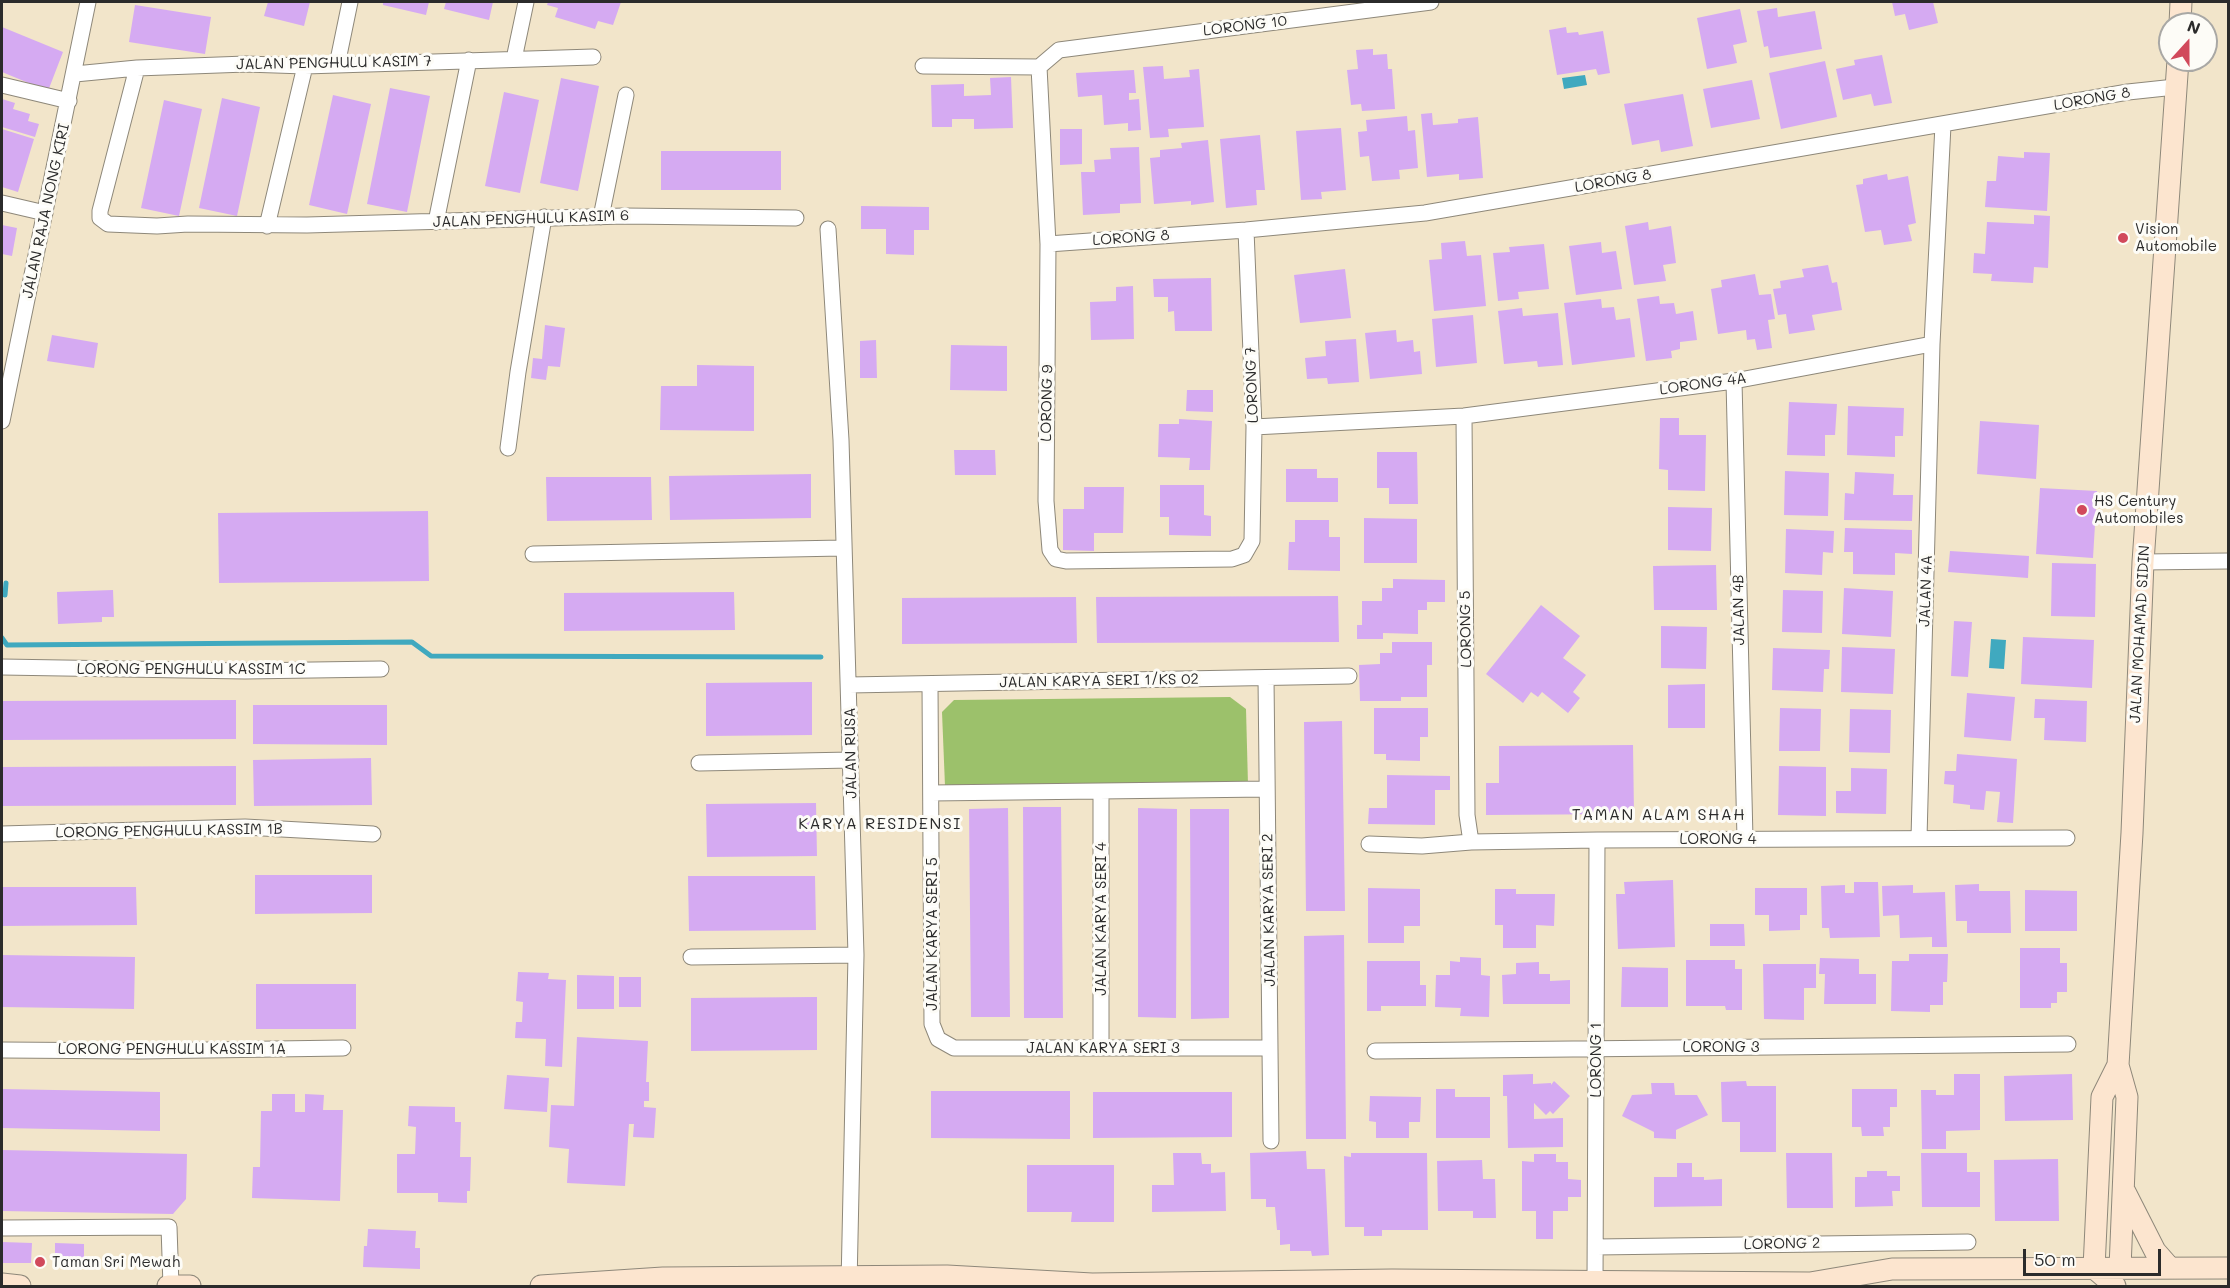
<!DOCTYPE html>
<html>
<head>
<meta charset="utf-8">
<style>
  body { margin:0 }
  #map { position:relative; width:2230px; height:1288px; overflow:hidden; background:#f2e5ca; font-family:Mali,sans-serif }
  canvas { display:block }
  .frame { position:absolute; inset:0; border:3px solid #2b2b2b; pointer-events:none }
  .north { position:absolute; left:2158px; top:12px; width:60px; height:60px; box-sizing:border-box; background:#fdfcf7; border:2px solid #a9a8a5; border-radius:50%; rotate:21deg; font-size:16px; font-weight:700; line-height:24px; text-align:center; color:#2b2b2b }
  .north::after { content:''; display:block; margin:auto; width:21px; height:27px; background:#d1495b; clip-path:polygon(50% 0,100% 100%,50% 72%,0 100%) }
  .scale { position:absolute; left:2023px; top:1249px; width:138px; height:27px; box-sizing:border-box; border:3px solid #2b2b2b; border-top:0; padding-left:8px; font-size:18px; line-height:21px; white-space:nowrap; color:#2b2b2b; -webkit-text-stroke:4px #fdfcf7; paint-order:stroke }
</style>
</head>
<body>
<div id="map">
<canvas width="2230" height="1288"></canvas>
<div class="frame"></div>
<div class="north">N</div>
<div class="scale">50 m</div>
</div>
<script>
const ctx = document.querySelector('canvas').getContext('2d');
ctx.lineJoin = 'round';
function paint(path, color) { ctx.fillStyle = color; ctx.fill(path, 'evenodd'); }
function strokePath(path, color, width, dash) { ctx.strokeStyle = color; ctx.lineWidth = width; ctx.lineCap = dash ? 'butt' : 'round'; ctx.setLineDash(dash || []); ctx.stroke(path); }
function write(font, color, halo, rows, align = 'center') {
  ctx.font = font + ' Mali,sans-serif'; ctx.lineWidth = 6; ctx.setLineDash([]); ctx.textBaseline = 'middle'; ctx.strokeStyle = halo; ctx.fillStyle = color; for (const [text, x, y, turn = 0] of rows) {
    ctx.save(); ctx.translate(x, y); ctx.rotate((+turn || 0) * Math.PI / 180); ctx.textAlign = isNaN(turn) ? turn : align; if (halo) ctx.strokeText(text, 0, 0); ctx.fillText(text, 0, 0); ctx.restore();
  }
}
const green = new Path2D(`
  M1230 697 1246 709 1248 785 945 786 942 712 954 700Z`);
const water = new Path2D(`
  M1585 75 1587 85 1564 89 1562 78Z
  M1991 639 2006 640 2004 669 1989 668Z`);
const stream = new Path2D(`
  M5 595 6 583
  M2 638 7 645 412 642 431 656 821 657`);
const building = new Path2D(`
  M268 2H310L304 26 264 16Z
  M383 2H429L426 15 383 5Z
  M446 2H493L489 20 444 9Z
  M548 2H621L613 25 598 21 595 29 555 17 558 8 547 5Z
  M1892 2H1933L1938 23 1909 30 1905 14 1895 16Z
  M135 5 211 17 205 54 129 42Z
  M1777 8 1778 17 1815 11 1822 49 1770 58 1768 46 1764 47 1757 11Z
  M1740 9 1747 42 1733 45 1737 63 1707 69 1697 18Z
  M2 27 63 52 48 91 2 72Z
  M1566 27 1567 33 1578 32 1579 35 1603 31 1610 73 1598 75 1596 69 1557 75 1549 30Z
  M1373 49V55L1387 54 1388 69H1392L1395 109 1362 111 1361 104 1351 105 1347 70 1358 69 1356 50Z
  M1882 55 1892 103 1874 106 1871 94 1843 100 1836 69 1855 65 1854 60Z
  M1825 61 1837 117 1781 129 1769 73Z
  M1163 66 1164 79 1190 77 1189 70 1199 69 1204 127 1168 129 1169 137 1150 138 1143 67Z
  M1134 70 1136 93H1129V100L1139 99 1141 130 1128 131V123L1104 125 1102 95 1078 97 1076 73Z
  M1011 77 1013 128 974 129V119H952V127H932L931 85 964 84V96L991 95 990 78Z
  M561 78 599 86 578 191 540 183Z
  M1752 80 1760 119 1711 128 1703 89Z
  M390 88 430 96 407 212 367 204Z
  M504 92 539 100 520 193 485 186Z
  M1683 94 1693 146 1661 152 1659 140 1632 145 1624 104Z
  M333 95 371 104 347 214 309 205Z
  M222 98 260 107 237 216 199 208Z
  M2 99 15 103 13 109 30 114 28 121 39 124 35 137 2 127Z
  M164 100 202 109 179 216 141 208Z
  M1432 113 1433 125 1458 123V119L1478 117 1483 178 1459 180V174L1427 177 1421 114Z
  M1407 116 1408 131 1415 130 1418 168 1399 170 1400 179 1372 181 1369 156 1360 157 1358 132 1367 131 1366 120Z
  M1341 128 1346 190 1321 192 1322 199 1301 200 1296 131Z
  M2 129 34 139 18 192 2 187Z
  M1060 129H1082V164L1060 165Z
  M1260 135 1265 190H1256L1257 205 1226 208 1220 139Z
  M1208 140 1214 202 1191 205V201L1154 204 1150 158 1160 157V150L1182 148 1181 143Z
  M1139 147 1141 203 1120 204V213L1083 215 1081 172H1095L1094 160 1111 159 1110 148Z
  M661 151H781V190H661Z
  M2024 152 2050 153 2047 211 1985 207 1987 181H1996L1998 156 2024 158Z
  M1887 174 1888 180 1908 176 1916 223 1908 225 1912 241 1884 245 1881 230 1865 232 1856 185 1863 184V179Z
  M861 206 929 207V230H914V255L886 254V229H861Z
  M2034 215 2050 216 2048 268 2034 267 2033 283 1991 281 1992 274 1973 273 1974 253 1985 254 1987 222 2034 224Z
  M1648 222 1649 230 1671 226 1676 263 1663 265 1666 281 1634 285 1625 226Z
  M2 225 17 228 12 256 2 254Z
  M1465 241 1467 256 1481 255 1486 306 1434 311 1429 260 1442 259 1441 243Z
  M1601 242 1602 253 1616 251 1622 289 1576 295 1569 246Z
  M1544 244 1549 289 1518 292 1519 299 1498 301 1493 253 1510 252 1509 247Z
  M1828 265 1832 283 1837 282 1842 310 1812 315 1815 330 1789 334 1786 314 1778 315 1773 289 1781 288 1780 281 1804 277 1802 269Z
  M1345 269 1351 318 1300 323 1294 275Z
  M1755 274 1759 295 1771 294 1775 319 1768 320 1772 348 1757 350 1755 339 1747 340 1746 330 1718 334 1711 289 1722 287 1721 280Z
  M1211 278 1212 331H1175L1174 311 1168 312V297H1154L1153 279Z
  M1133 286 1134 339 1091 340 1090 302 1116 301V287Z
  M1659 296 1660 304 1674 303 1676 314 1693 311 1697 340 1680 342V349L1671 351 1672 358 1646 361 1637 299Z
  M1601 299 1602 308 1614 307 1616 320 1630 318 1635 357 1572 365 1564 303Z
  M1522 308 1523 316 1558 313 1563 365 1538 367 1537 361 1504 364 1498 311Z
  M1473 315 1477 363 1436 367 1432 319Z
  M545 325 565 328 560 367 548 366 546 380 531 378 533 358 542 359Z
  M1396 330 1397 342 1413 340 1414 352 1420 351 1422 374 1370 379 1365 333Z
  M52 335 98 343 94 368 47 361Z
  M1356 339 1359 382 1328 384 1327 378 1307 379 1305 358 1326 356 1325 341Z
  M876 340 877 378H860V341Z
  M951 345 1007 346V391L950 390Z
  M697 365 754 366V431L660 430 661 386H697Z
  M1187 390H1213V412L1186 411Z
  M1789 402 1837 404 1835 435H1825V456L1787 455Z
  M1848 406 1904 408 1903 436H1895V457L1847 455Z
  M1660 418H1679V435H1706L1705 491 1668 490V470L1659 469Z
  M1179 419 1212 421 1210 470H1189L1190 458 1158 457 1159 424H1179Z
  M1980 421 2039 425 2036 479 1977 474Z
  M954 450H995L996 475H955Z
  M1377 452H1417L1418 504H1389V488H1377Z
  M1286 469H1317V478H1338V502H1286Z
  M1785 471 1829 473 1828 516 1784 515Z
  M1855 472 1894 474 1893 495H1913L1912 521 1844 520 1845 493 1854 494Z
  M811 474V518L670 520 669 476Z
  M546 477H651L652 520 547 521Z
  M1160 485H1204V515L1211 516V536L1169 535V517H1160Z
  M1084 487H1124L1123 533H1094V551L1063 550V509H1084Z
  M2040 488 2097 491 2093 558 2036 554Z
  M1668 507 1712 508 1711 551 1668 550Z
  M428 511 429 581 219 583 218 513Z
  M1364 518 1417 519V563H1364Z
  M1295 520H1329V537H1340V571L1288 570 1289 542H1295Z
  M1845 528 1912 530V554L1895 553V575L1853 574V552H1844Z
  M1786 529 1834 531 1833 553 1823 552 1822 575 1785 573Z
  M1950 551 2029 556 2028 578 1948 572Z
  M2052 563 2096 564 2095 617 2051 616Z
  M1716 565 1717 610H1654L1653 566Z
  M1393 579 1445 580V602H1427V610H1418V634L1383 633V639H1357V625H1362V601H1382V588H1393Z
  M1844 588 1893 591 1891 637 1842 634Z
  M113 590 114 617H102V622L58 624 57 592Z
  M1783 590 1823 591 1822 633 1782 632Z
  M734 592 735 630 564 631V593Z
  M1338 596 1339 642 1097 643 1096 597Z
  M1076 597 1077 643 902 644V598Z
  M1541 605 1580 636 1563 658 1586 675 1573 692 1580 698 1568 713 1542 692 1538 697 1531 692 1523 703 1486 674Z
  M1954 621 1972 622 1968 677 1951 676Z
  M1661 626 1707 627 1706 669 1661 668Z
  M2023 637 2094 640 2092 688 2021 684Z
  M1392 642H1432V665H1427V697H1401V701H1360L1359 665 1380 664V653H1392Z
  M1842 647 1895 649 1893 694 1841 692Z
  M1773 648 1830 650 1829 669H1824L1823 692 1772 690Z
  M812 682V735L706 736V683Z
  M1705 684V728H1668V685Z
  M1967 693 2015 697 2011 741 1964 737Z
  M2035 699 2087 701 2086 742 2044 740 2045 718H2034Z
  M236 700V739L2 740V701Z
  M253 705H387V745L253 744Z
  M1374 708H1428V737H1420V761L1386 760V754H1374Z
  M1780 708 1821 709 1820 751H1779Z
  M1850 709 1891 710 1890 753 1849 752Z
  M1342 721 1345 911H1306L1304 722Z
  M1633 745 1634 814 1486 815V783H1499V746Z
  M1957 754 2017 759 2013 823 1997 822 2000 792 1986 791 1984 810 1970 809V805L1953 803 1954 785 1944 784 1945 771H1956Z
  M371 758 372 805 254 806 253 760Z
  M236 766V805L2 806V767Z
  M1779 766 1826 767V816L1778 815Z
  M1851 768 1887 769 1886 814 1836 813V791H1851Z
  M1387 775 1450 776V790H1435V825L1368 824 1369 808H1387Z
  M816 803 817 856 707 857 706 804Z
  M1023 807H1061L1063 1018H1024Z
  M1008 808 1010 1017H971L969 809Z
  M1138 808 1177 809 1176 1018 1138 1017Z
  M1190 809H1229V1018L1191 1019Z
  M255 875H372V913L255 914Z
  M688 876H815L816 930 689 931Z
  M1673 880 1675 947 1618 949 1616 894H1625L1624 882Z
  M1854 882H1878L1880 937 1830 938 1829 928H1822L1821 886 1845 885V893H1854Z
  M1979 884V891H2010L2011 933H1967V921H1956L1955 885Z
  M1913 885V893L1945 892 1947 947H1932V937L1900 938 1899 915 1883 916 1882 886Z
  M2 887H136L137 925 2 926Z
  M1368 888 1420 889V926H1404V943H1368Z
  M1755 888H1807V915H1800V930L1769 931V915H1755Z
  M1495 889H1516V894H1555L1554 926 1536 925V948H1503V925H1495Z
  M2025 890 2077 891V931H2025Z
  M1710 924H1744L1745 946H1710Z
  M1344 935 1346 1139H1306L1304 936Z
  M2020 948H2060V963H2067V992H2057V1003H2051V1008H2020Z
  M1909 954H1948L1947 982H1943V1005H1930V1012L1891 1011 1892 961H1909Z
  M2 955 135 957 134 1009 2 1007Z
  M1460 957 1481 958V975L1490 976 1489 1017 1460 1016 1461 1008 1435 1007 1436 975H1450V961L1460 962Z
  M1820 958 1859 959V974H1876V1004H1824L1825 974H1819Z
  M1686 960H1735V969H1742V1010H1726L1725 1006H1686Z
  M1367 961H1420V985H1426V1006H1381V1011H1367Z
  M1539 962V974H1550V981L1570 980V1004H1503L1502 975 1516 974V963Z
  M1763 964H1816V988H1804V1020L1764 1019Z
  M1622 967 1668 968V1007H1621Z
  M518 972 549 973 548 979 566 980 562 1067 545 1066 546 1039 515 1038 516 1022H522L523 1002 516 1001Z
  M577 975 614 976V1009H577Z
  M619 977H641V1007H619Z
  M256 984H356V1029H256Z
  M817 997V1050L691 1051V998Z
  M577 1037 648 1041 646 1082H649V1101H644V1107L656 1108 654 1138 633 1137 634 1124H629L625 1186 567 1183 569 1149 549 1147 551 1105 574 1106Z
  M1533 1074V1084L1551 1083V1085L1554 1081 1570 1096 1553 1114 1550 1111 1546 1115 1534 1103V1119L1563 1118V1147L1508 1148 1507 1096H1503V1075Z
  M1954 1074H1980V1130L1946 1131V1149H1922L1921 1090H1936V1095H1954Z
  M2072 1074 2073 1120 2005 1121 2004 1076Z
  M507 1075 549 1078 547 1112 504 1109Z
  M1746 1081 1747 1086H1776V1152H1740V1122H1722L1721 1082Z
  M1651 1083H1674L1675 1095H1697L1708 1115 1676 1130V1139L1654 1138V1132L1622 1116 1632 1095 1652 1094Z
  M2 1089 160 1092V1131L2 1128Z
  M1436 1089H1455V1097H1490V1138H1436Z
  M1852 1089H1897V1107H1890V1127H1883L1884 1136H1862L1861 1127H1852Z
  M931 1091H1070V1139L931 1138Z
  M1093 1092H1232V1137L1093 1138Z
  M272 1094H295V1112H305V1094L324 1095 323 1110H343L340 1201 252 1198 253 1167H260L261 1111H272Z
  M1370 1096 1421 1097 1420 1122H1409V1138H1376V1122L1369 1121Z
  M409 1106 455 1107V1122H461L460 1157H471L470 1191H467V1203L438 1202V1193H397V1154H415L416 1127 408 1126Z
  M2 1150 187 1154 186 1199 173 1214 2 1211Z
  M1306 1151 1307 1169H1325L1329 1255 1312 1256 1311 1251H1290V1244L1280 1245V1230H1277L1275 1207H1266V1199H1251L1250 1153Z
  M1173 1153H1201L1202 1164H1211V1173L1225 1172 1226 1211 1152 1212V1185H1174Z
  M1351 1153H1427L1428 1230H1382V1236H1364V1227H1345L1344 1156 1351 1157Z
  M1786 1153H1832L1833 1208H1787Z
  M1921 1153H1967V1172H1980V1207H1922Z
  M1534 1154H1556V1162H1568V1179L1581 1180V1197H1568V1211H1553V1239H1536V1211H1522V1161L1534 1162Z
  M2058 1159 2059 1221H1995L1994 1160Z
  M1482 1160 1483 1179H1495L1496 1218H1473V1211H1438L1437 1161Z
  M1677 1163H1692V1177H1704V1180L1722 1179V1206L1654 1207V1177H1677Z
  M1027 1165H1114V1222H1071L1072 1212H1027Z
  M1867 1171H1887V1176H1900V1191H1892L1893 1206 1855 1207V1177H1867Z
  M368 1229 416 1231 415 1248H420V1269L363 1267 364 1246H367Z
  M2 1242 32 1243 31 1263H2Z
  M55 1243 84 1244V1262L55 1261Z`);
const minor = new Path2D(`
  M514 59 526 2
  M337 65 350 2
  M923 66 1039 67
  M137 68 100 211V218L108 224 157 226 188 224 307 225 624 216 796 218
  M75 74 137 68 246 64 305 66 593 57
  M2 85 69 101
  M2 203 45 213
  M601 217 626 95
  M436 222 469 60
  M267 226 305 66
  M828 229 841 440 856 955 849 1285
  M1246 230 1254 427 1252 541 1244 555 1232 559 1066 561 1056 559 1050 550 1046 501 1048 244 1039 67 1059 50 1431 2
  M1048 244 1246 230 1425 213 2128 92 2175 87
  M1734 381 1745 839
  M1464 416 1467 815 1471 842
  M2 421 88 2
  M1254 427 1464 416 1734 381 1932 344
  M508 448 518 372 544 217
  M533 554 842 548
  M2143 562 2228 561
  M2 667 245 671 381 669
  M1266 678 1271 1141
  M930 684 932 1024 938 1039 954 1048H1270
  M849 685 1349 676
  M699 763 851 760
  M1101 791V1048
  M931 793 1267 789
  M2 834 245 827 373 834
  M1919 838 1932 344 1943 125
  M1369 844 1422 846 1471 842 1597 840 2067 838
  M691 957 856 955
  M2 1050 140 1051 343 1048
  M1375 1051 2068 1044
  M2 1228 169 1227 171 1286
  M1596 1247 1968 1242
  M1595 1280 1597 840`);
const secondary = new Path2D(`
  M2180 24 2181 2
  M2125 1192 2155 1251 2170 1268
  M2094 1268 2102 1097 2118 1065
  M2094 1268 2115 1286
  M2120 1268 2127 1097 2118 1065 2132 833 2143 562 2178 60
  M2 1284 20 1286
  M168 1286H190
  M541 1286 663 1278 947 1276 1092 1284 1392 1280 1810 1283 1892 1269 2228 1268`);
const markers = [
  [2123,238,6,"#d1495b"],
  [2082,510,6,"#d1495b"],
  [40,1262,6,"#d1495b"]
];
const streetNames = [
  ["LORONG 10",1245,26,-7],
  ["JALAN PENGHULU KASIM 7",334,63,-1],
  ["LORONG 8",2092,99,-10],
  ["LORONG 8",1613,181,-10],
  ["JALAN RAJA NONG KIRI",46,211,-78],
  ["JALAN PENGHULU KASIM 6",531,219,-2],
  ["LORONG 8",1131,238,-4],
  ["LORONG 4A",1703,384,-8],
  ["LORONG 7",1252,385,-92],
  ["LORONG 9",1047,403,-89],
  ["JALAN 4A",1926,591,-88],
  ["JALAN 4B",1739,610,-91],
  ["LORONG 5",1466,629,-91],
  ["JALAN MOHAMAD SIDIN",2140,634,-87],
  ["LORONG PENGHULU KASSIM 1C",191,669],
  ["JALAN KARYA SERI 1/KS 02",1099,681,-1],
  ["JALAN RUSA",851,753,-91],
  ["LORONG PENGHULU KASSIM 1B",169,831,-1],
  ["LORONG 4",1718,839],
  ["JALAN KARYA SERI 2",1269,910,-91],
  ["JALAN KARYA SERI 4",1101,919,-90],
  ["JALAN KARYA SERI 5",932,934,-90],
  ["LORONG 3",1721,1047],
  ["JALAN KARYA SERI 3",1103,1048],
  ["LORONG PENGHULU KASSIM 1A",172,1049],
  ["LORONG 1",1596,1060,-90],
  ["LORONG 2",1782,1244,-1]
];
const poiNames = [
  ["Vision",2135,229],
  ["Automobile",2135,246],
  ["HS Century",2094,501],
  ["Automobiles",2094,518],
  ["Taman Sri Mewah",52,1262]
];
const neighbourhoodNames = [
  ["TAMAN ALAM SHAH",1659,815],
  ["KARYA RESIDENSI",880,824]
];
paint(green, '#9cc16b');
paint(water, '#40a9bf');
strokePath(stream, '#40a9bf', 5);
paint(building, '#d5aaf2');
strokePath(minor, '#8e887a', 17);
strokePath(secondary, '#8e887a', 23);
strokePath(minor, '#fff', 15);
strokePath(secondary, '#fce5cf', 21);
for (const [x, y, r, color] of markers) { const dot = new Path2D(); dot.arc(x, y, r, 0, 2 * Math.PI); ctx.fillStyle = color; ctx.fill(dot); strokePath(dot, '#fdfcf7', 2); }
write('15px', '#2b2b2b', '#fdfcf7', streetNames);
write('15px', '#2b2b2b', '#fdfcf7', poiNames, 'left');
ctx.letterSpacing = '1.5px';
write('16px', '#2b2b2b', '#fdfcf7', neighbourhoodNames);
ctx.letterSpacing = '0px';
</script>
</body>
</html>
